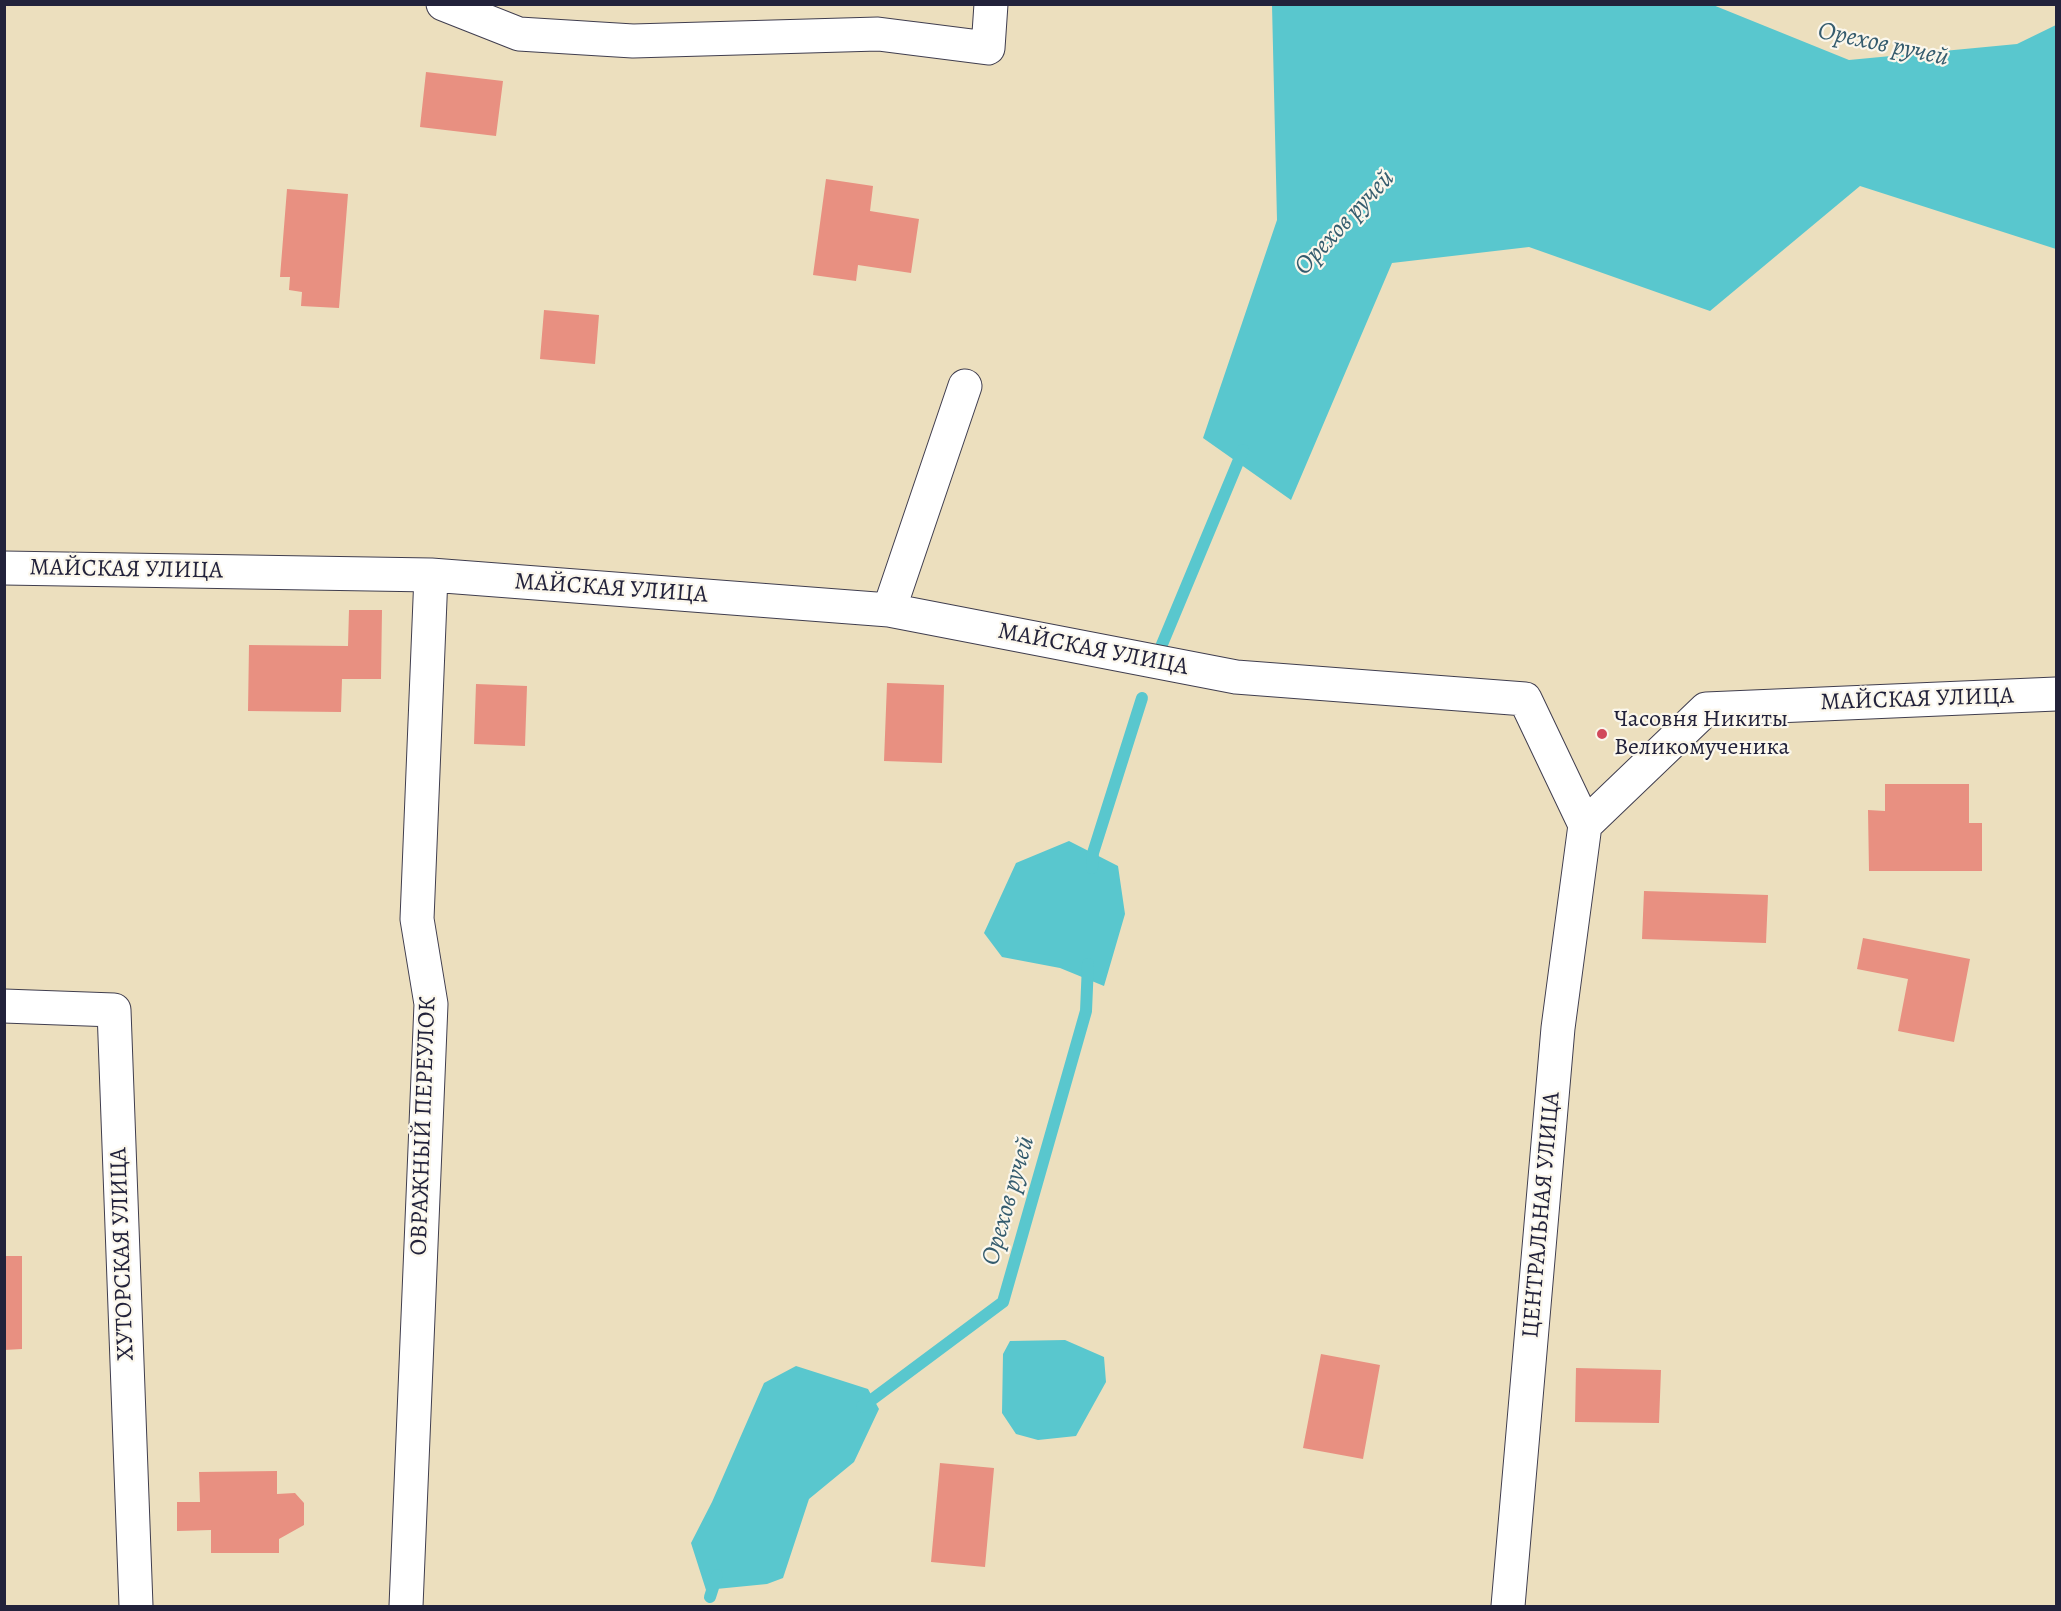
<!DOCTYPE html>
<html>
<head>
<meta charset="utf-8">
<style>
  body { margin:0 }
  #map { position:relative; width:2061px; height:1611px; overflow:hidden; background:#ecdfbe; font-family:Alegreya,serif }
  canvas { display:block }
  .frame { position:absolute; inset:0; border:6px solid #22223b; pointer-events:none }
</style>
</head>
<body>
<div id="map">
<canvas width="2061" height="1611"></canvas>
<div class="frame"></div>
</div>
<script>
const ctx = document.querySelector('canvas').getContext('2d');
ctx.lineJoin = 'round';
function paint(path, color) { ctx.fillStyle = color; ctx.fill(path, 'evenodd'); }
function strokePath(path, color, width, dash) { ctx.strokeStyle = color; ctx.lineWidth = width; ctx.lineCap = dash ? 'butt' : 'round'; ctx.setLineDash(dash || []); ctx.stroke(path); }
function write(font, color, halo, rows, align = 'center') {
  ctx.font = font + ' Alegreya,serif'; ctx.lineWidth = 4.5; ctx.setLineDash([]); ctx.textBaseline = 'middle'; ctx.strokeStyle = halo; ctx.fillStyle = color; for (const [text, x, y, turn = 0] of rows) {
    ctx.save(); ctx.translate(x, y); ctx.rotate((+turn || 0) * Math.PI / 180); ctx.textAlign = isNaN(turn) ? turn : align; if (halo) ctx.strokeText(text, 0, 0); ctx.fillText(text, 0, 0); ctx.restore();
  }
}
const water = new Path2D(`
  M1272 5H1713L1849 60 2017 44 2056 25V249L1860 186 1710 311 1529 247 1392 263 1291 500 1203 438 1277 220Z
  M1069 841 1118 866 1125 914 1104 986 1060 968 1002 957 984 933 1016 863Z
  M1065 1340 1104 1357 1106 1382 1076 1436 1038 1440 1016 1434 1002 1413 1003 1354 1010 1341Z
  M796 1366 868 1389 879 1409 854 1462 809 1499 783 1578 767 1584 706 1590 691 1543 712 1502 764 1383Z`);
const stream = new Path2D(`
  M1158 654 1243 450
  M1092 868 1093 853 1142 698
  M862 1407 1003 1302 1086 1011 1088 964
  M710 1597 717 1575`);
const building = new Path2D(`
  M426 72 503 81 496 136 420 127Z
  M826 179 873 186 870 211 919 219 911 273 858 265 856 281 813 275Z
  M287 189 348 194 339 308 301 306 302 292 289 290 290 277H280Z
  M544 310 599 315 595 364 540 359Z
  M349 610H382L381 679H342L341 712 248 711 249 645 348 646Z
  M887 683 944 685 942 763 884 761Z
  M476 684 527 686 525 746 474 744Z
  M1885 784H1969V823H1982V871H1869L1868 810 1885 811Z
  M1644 891 1768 895 1766 943 1642 939Z
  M1863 938 1970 959 1954 1042 1898 1031 1908 979 1857 969Z
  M4 1256H22V1349L4 1350Z
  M1321 1354 1380 1365 1363 1459 1303 1448Z
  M1576 1368 1661 1370 1659 1423 1575 1422Z
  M940 1463 994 1468 985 1567 931 1562Z
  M277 1471V1494L295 1493 304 1503V1525L279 1539V1553H211V1530L177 1531V1502H200L199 1472Z`);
const minor = new Path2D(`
  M443 4 519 34 633 41 878 34 988 48 991 4
  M4 568 431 575 889 610 1236 677 1525 699 1585 825 1706 709 2056 694
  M889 610 965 386
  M4 1006 114 1010 136 1606
  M406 1606 431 1004 417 919 431 575
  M1508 1606 1558 1028 1585 825`);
const markers = [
  [1602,734,6,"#d1495b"]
];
const streetNames = [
  ["МАЙСКАЯ УЛИЦА",126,570,1],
  ["МАЙСКАЯ УЛИЦА",611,589,4],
  ["МАЙСКАЯ УЛИЦА",1093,650,11],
  ["МАЙСКАЯ УЛИЦА",1917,700,-2],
  ["ОВРАЖНЫЙ ПЕРЕУЛОК",424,1126,-88],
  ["ЦЕНТРАЛЬНАЯ УЛИЦА",1542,1215,-85],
  ["ХУТОРСКАЯ УЛИЦА",123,1254,-92]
];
const poiNames = [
  ["Часовня Никиты",1614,720],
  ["Великомученика",1614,748]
];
const waterNames = [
  ["Орехов ручей",1883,45,12],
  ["Орехов ручей",1345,223,-47],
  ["Орехов ручей",1009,1201,-74]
];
paint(water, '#59c7ce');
strokePath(stream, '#59c7ce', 12);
paint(building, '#e89081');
strokePath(minor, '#403e4f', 35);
strokePath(minor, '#fff', 33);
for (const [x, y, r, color] of markers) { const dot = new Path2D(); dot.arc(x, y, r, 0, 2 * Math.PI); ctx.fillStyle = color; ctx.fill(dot); strokePath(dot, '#fbf7ec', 2); }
write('24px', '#22223b', '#fbf7ec', streetNames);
write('24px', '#22223b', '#fbf7ec', poiNames, 'left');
write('italic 26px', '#355c6e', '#fbf7ec', waterNames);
</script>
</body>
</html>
